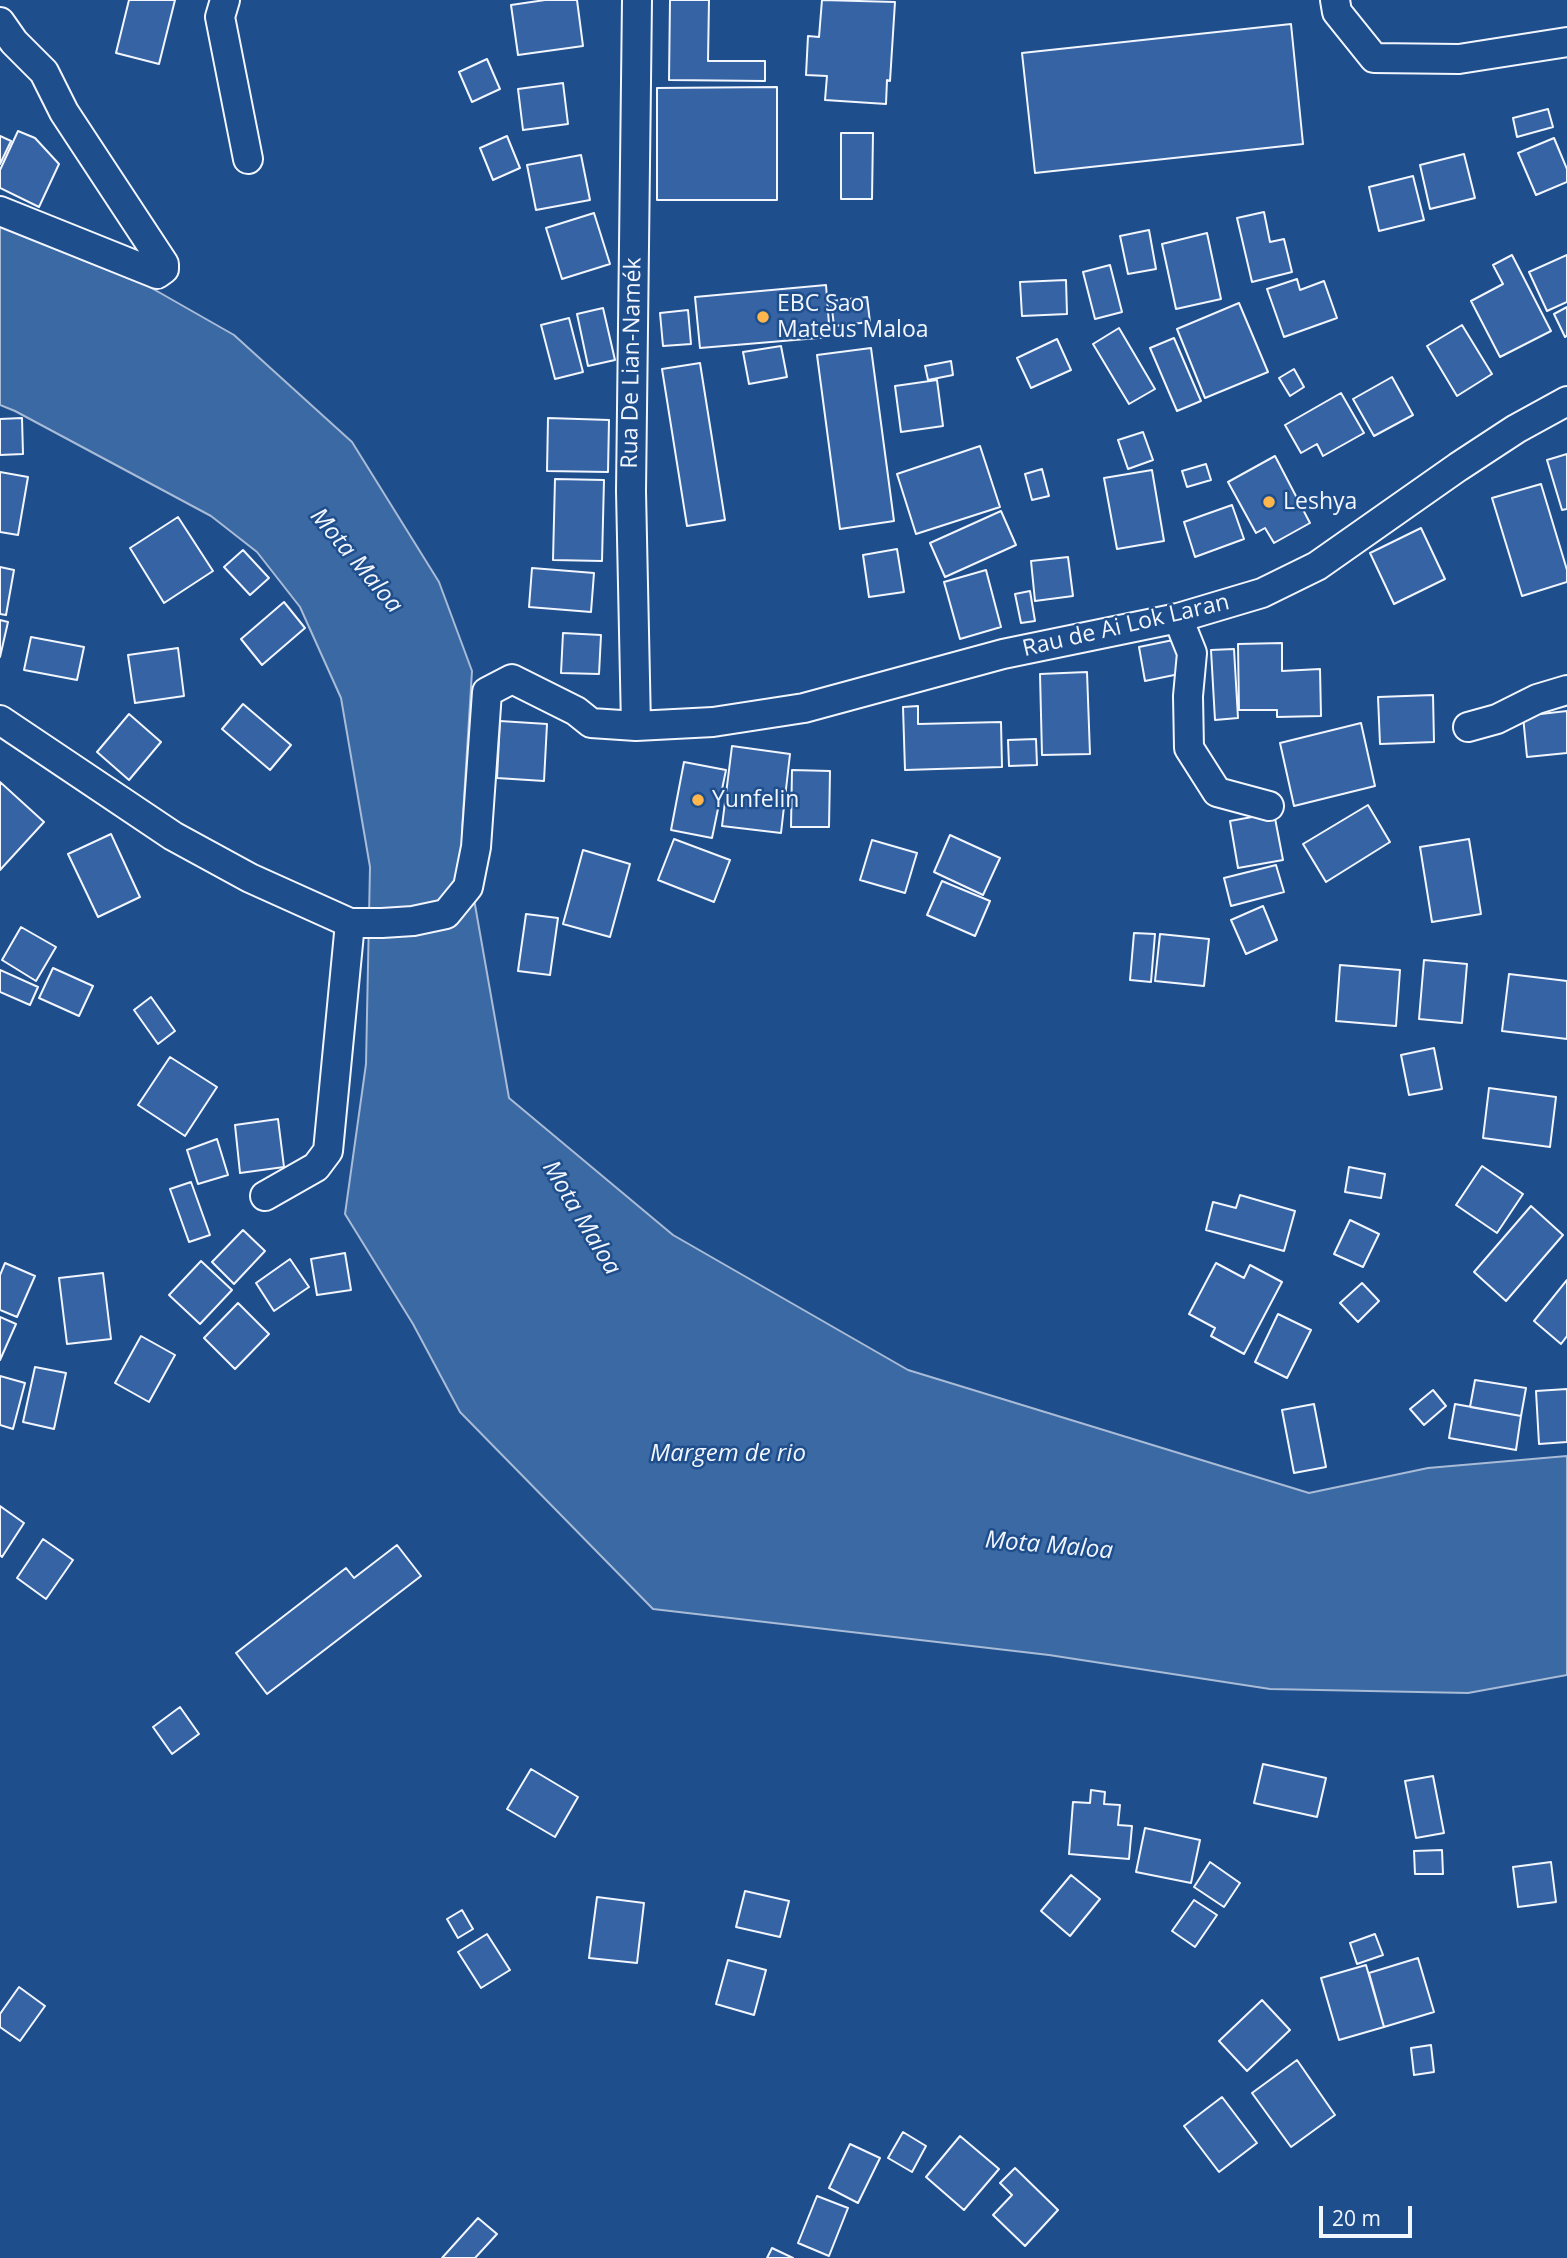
<!DOCTYPE html>
<html>
<head>
<meta charset="utf-8">
<style>
  body { margin:0 }
  #map { position:relative; width:1567px; height:2258px; overflow:hidden; background:#1f4e8c; font-family:"Open Sans",sans-serif }
  canvas { display:block }
  .scale { position:absolute; left:1319px; top:2206px; width:93px; height:32px; box-sizing:border-box; border:4px solid #f2f6ff; border-top:0; padding-left:9px; font-size:21px; line-height:24px; white-space:nowrap; color:#f2f6ff; -webkit-text-stroke:5px #1f4e8c; paint-order:stroke }
</style>
</head>
<body>
<div id="map">
<canvas width="1567" height="2258"></canvas>
<div class="scale">20 m</div>
</div>
<script>
const ctx = document.querySelector('canvas').getContext('2d');
ctx.lineJoin = 'round';
function paint(path, color) { ctx.fillStyle = color; ctx.fill(path, 'evenodd'); }
function strokePath(path, color, width, dash) { ctx.strokeStyle = color; ctx.lineWidth = width; ctx.lineCap = dash ? 'butt' : 'round'; ctx.setLineDash(dash || []); ctx.stroke(path); }
function write(font, color, halo, rows, align = 'center') {
  ctx.font = font + ' "Open Sans",sans-serif'; ctx.lineWidth = 5; ctx.setLineDash([]); ctx.textBaseline = 'middle'; ctx.strokeStyle = halo; ctx.fillStyle = color; for (const [text, x, y, turn = 0] of rows) {
    ctx.save(); ctx.translate(x, y); ctx.rotate((+turn || 0) * Math.PI / 180); ctx.textAlign = isNaN(turn) ? turn : align; if (halo) ctx.strokeText(text, 0, 0); ctx.fillText(text, 0, 0); ctx.restore();
  }
}
const water = new Path2D(`
  M0 213 69 241 234 335 352 442 439 582 472 671 462 831 509 1098 673 1235 908 1370 1309 1493 1428 1468 1567 1456V1675L1468 1693 1270 1689 1049 1655 653 1609 460 1412 413 1324 345 1214 366 1064 370 867 341 698 300 607 257 552 211 516 15 411 0 405Z`);
const building = new Path2D(`
  M129 0H175L159 64 116 53Z
  M545 0H577L583 46 518 55 511 5Z
  M670 0H709L708 61H765V81L669 80Z
  M822 0 895 2 890 81 887 80 886 104 825 100 827 76 806 75 808 36 819 37Z
  M1291 24 1303 144 1035 173 1022 53Z
  M487 59 500 89 472 102 459 72Z
  M563 83 568 124 523 130 518 89Z
  M777 87V200H657V88Z
  M1548 109 1553 127 1517 137 1513 118Z
  M18 131 35 138 59 164 39 207 0 188V170Z
  M841 133H873L872 199H841Z
  M0 136 11 141 0 164Z
  M507 136 520 168 493 180 480 148Z
  M1554 138 1567 169V182L1536 195 1518 153Z
  M1464 154 1475 198 1430 209 1420 165Z
  M581 155 590 200 536 210 527 165Z
  M1413 176 1424 220 1379 231 1369 187Z
  M1264 212 1270 242 1284 239 1292 272 1252 282 1237 218Z
  M594 213 610 264 562 279 546 228Z
  M1149 230 1156 269 1128 274 1120 236Z
  M1207 233 1221 299 1176 309 1162 244Z
  M1512 255 1551 331 1500 357 1471 301 1503 284 1493 265Z
  M1567 255V302L1547 311 1529 272Z
  M1110 265 1122 312 1095 319 1083 272Z
  M1297 279 1300 290 1324 281 1337 318 1284 337 1267 289Z
  M1066 280 1067 314 1022 316 1020 282Z
  M826 285 830 337 700 348 695 297Z
  M867 297 870 322 834 326 831 301Z
  M1239 303 1268 372 1205 398 1177 329Z
  M1567 307V336L1565 337 1554 314Z
  M603 308 615 360 588 366 577 314Z
  M688 310 691 344 663 346 660 313Z
  M569 318 583 372 555 379 541 325Z
  M1462 325 1492 374 1457 396 1427 346Z
  M1119 328 1155 389 1129 404 1093 344Z
  M1174 338 1201 401 1177 411 1150 348Z
  M1057 339 1071 370 1031 388 1017 358Z
  M781 346 787 377 749 384 743 352Z
  M871 348 894 521 840 529 817 355Z
  M951 361 953 375 928 380 925 366Z
  M700 363 725 520 687 526 662 369Z
  M1294 369 1304 387 1290 396 1279 378Z
  M1392 377 1413 415 1374 436 1353 399Z
  M937 380 943 426 901 432 895 386Z
  M1341 393 1364 433 1323 456 1317 444 1301 453 1285 425Z
  M22 418 23 454 0 455V419Z
  M548 418 609 420 608 472 547 471Z
  M1143 432 1153 460 1128 469 1118 440Z
  M980 446 1000 507 916 534 897 474Z
  M1567 454V509L1562 510 1547 460Z
  M1275 456 1310 523 1274 543 1265 528 1256 533 1228 482Z
  M1206 464 1211 480 1187 487 1182 471Z
  M1042 469 1049 496 1032 500 1025 474Z
  M1152 470 1164 541 1117 549 1104 478Z
  M0 472 28 477 18 535 0 532Z
  M555 479 604 480 602 561 553 560Z
  M1541 484 1567 570V582L1522 596 1492 498Z
  M1232 505 1244 539 1195 557 1184 522Z
  M1001 511 1016 545 945 577 930 543Z
  M178 517 213 571 164 603 130 548Z
  M1421 528 1445 579 1394 604 1370 553Z
  M897 549 904 592 869 597 863 555Z
  M243 550 269 578 250 595 224 567Z
  M1068 557 1073 596 1035 601 1031 561Z
  M0 567 14 570 6 615 0 614Z
  M532 568 594 573 591 612 529 607Z
  M986 570 1001 627 960 639 944 582Z
  M1030 591 1035 621 1021 623 1015 594Z
  M284 602 305 628 262 665 241 639Z
  M0 620 8 622 0 657Z
  M563 633 601 635 599 674 561 673Z
  M31 637 84 647 77 680 24 670Z
  M1178 639 1184 673 1145 681 1139 647Z
  M1282 643V671L1320 669 1321 716 1277 717V710H1239L1238 644Z
  M178 648 184 696 135 703 128 655Z
  M1234 649 1238 718 1215 720 1211 650Z
  M1087 672 1090 754 1042 755 1040 674Z
  M1433 695 1434 742 1380 744 1378 697Z
  M243 704 291 745 270 770 222 729Z
  M918 706V724L1001 722 1002 767 905 770 903 707Z
  M1567 711V753L1527 757 1523 716Z
  M129 714 161 742 129 780 97 752Z
  M500 721 547 724 544 781 497 778Z
  M1361 723 1375 786 1294 806 1280 743Z
  M1036 739 1037 765 1009 766 1008 740Z
  M732 746 790 754 781 833 722 826Z
  M684 762 726 770 712 838 671 830Z
  M792 770 830 771 829 827H791Z
  M0 782 44 822 0 870Z
  M1368 805 1390 842 1326 882 1303 844Z
  M1274 813 1283 860 1238 868 1230 821Z
  M111 834 140 897 98 917 68 854Z
  M950 835 1000 858 983 895 934 872Z
  M674 839 730 860 714 902 658 880Z
  M1469 839 1481 914 1432 922 1420 847Z
  M872 840 917 853 905 893 860 880Z
  M583 850 630 864 610 937 563 924Z
  M1276 865 1284 892 1231 906 1224 878Z
  M942 881 990 901 975 936 927 915Z
  M1263 906 1277 940 1246 954 1231 920Z
  M526 914 558 918 550 975 518 971Z
  M21 927 56 947 36 981 2 960Z
  M1134 933 1155 934 1151 982 1130 980Z
  M1160 934 1209 939 1204 986 1155 981Z
  M1424 960 1467 964 1462 1023 1419 1019Z
  M1340 965 1400 970 1396 1026 1336 1021Z
  M53 968 93 986 79 1016 39 998Z
  M0 970 38 987 30 1005 0 992Z
  M1509 974 1567 981V1039L1502 1031Z
  M151 997 175 1031 158 1044 134 1010Z
  M1434 1048 1442 1089 1409 1095 1401 1055Z
  M170 1057 217 1087 185 1136 138 1105Z
  M1489 1088 1556 1097 1550 1147 1483 1138Z
  M278 1119 284 1167 240 1173 235 1125Z
  M217 1139 228 1175 198 1184 187 1150Z
  M1482 1166 1523 1194 1497 1233 1456 1205Z
  M1349 1167 1385 1174 1381 1198 1345 1192Z
  M191 1182 210 1235 189 1242 170 1189Z
  M1240 1195 1295 1211 1284 1251 1206 1230 1213 1202 1236 1208Z
  M1531 1206 1563 1235 1506 1301 1474 1272Z
  M1350 1220 1379 1234 1363 1267 1334 1254Z
  M243 1230 265 1251 234 1284 212 1262Z
  M345 1253 351 1290 317 1295 311 1259Z
  M290 1259 309 1287 274 1311 256 1283Z
  M201 1261 232 1290 200 1324 169 1295Z
  M5 1263 35 1276 17 1317 0 1310V1275Z
  M1216 1263 1244 1278 1250 1265 1282 1282 1244 1354 1211 1336 1215 1328 1189 1314Z
  M103 1273 111 1339 67 1344 59 1278Z
  M1567 1280V1336L1561 1344 1534 1321Z
  M1362 1283 1379 1301 1358 1322 1340 1303Z
  M238 1303 269 1334 235 1369 204 1338Z
  M1278 1314 1311 1330 1287 1378 1255 1362Z
  M0 1317 16 1324 0 1360Z
  M141 1336 175 1355 149 1402 115 1383Z
  M35 1367 66 1373 54 1429 23 1422Z
  M0 1376 25 1383 13 1429 0 1425Z
  M1475 1380 1526 1388 1521 1416 1470 1407Z
  M1567 1389V1442L1539 1444 1536 1391Z
  M1433 1390 1446 1406 1424 1425 1410 1409Z
  M1314 1404 1326 1467 1294 1473 1282 1410Z
  M1455 1404 1521 1416 1516 1450 1449 1438Z
  M0 1506 24 1523 2 1557 0 1555Z
  M43 1539 73 1560 46 1599 17 1578Z
  M397 1545 421 1576 267 1694 236 1653 346 1568 354 1578Z
  M180 1707 199 1734 172 1754 153 1727Z
  M1263 1764 1326 1778 1317 1817 1254 1803Z
  M531 1769 578 1797 555 1837 507 1809Z
  M1433 1776 1444 1833 1416 1838 1405 1781Z
  M1091 1790 1105 1792 1104 1804 1120 1805 1118 1825 1132 1826 1129 1859 1069 1854 1073 1802 1090 1803Z
  M1145 1828 1200 1840 1191 1883 1136 1872Z
  M1442 1850 1443 1874H1415L1414 1851Z
  M1210 1862 1240 1883 1224 1907 1194 1887Z
  M1551 1862 1556 1902 1518 1907 1513 1867Z
  M1071 1875 1100 1899 1070 1936 1041 1911Z
  M745 1891 789 1901 780 1937 736 1927Z
  M597 1897 644 1903 637 1963 589 1958Z
  M1194 1900 1217 1915 1195 1947 1172 1931Z
  M462 1910 473 1929 458 1938 447 1919Z
  M487 1934 510 1970 481 1988 458 1952Z
  M1375 1934 1383 1955 1357 1964 1350 1943Z
  M1418 1958 1434 2012 1384 2027 1369 1973Z
  M728 1960 766 1970 754 2015 716 2004Z
  M1366 1965 1384 2027 1339 2040 1321 1978Z
  M19 1987 45 2006 20 2041 0 2027V2014Z
  M1262 2000 1290 2030 1247 2071 1219 2041Z
  M1431 2045 1434 2072 1414 2075 1411 2048Z
  M1297 2060 1335 2115 1291 2147 1252 2093Z
  M1222 2097 1257 2143 1219 2172 1184 2126Z
  M903 2132 926 2146 912 2172 888 2158Z
  M960 2136 999 2169 964 2210 926 2177Z
  M850 2144 880 2158 858 2203 829 2188Z
  M1015 2168 1058 2210 1025 2246 993 2215 1012 2195 1000 2183Z
  M817 2196 848 2208 829 2256 798 2243Z
  M478 2218 497 2234 475 2258H442Z
  M772 2248 793 2258H767Z`);
const minor = new Path2D(`
  M225 0 220 17 248 159
  M1335 0 1337 12 1374 58 1459 59 1567 42
  M0 22 14 42 44 72 64 112 164 264V269L157 274 0 211
  M1178 618 1192 653 1188 696 1189 748 1217 792 1269 806
  M0 720 173 836 250 878 350 923H382L413 921 446 914 468 887 476 847 487 692 512 679 576 711 591 723 636 726 713 722 804 708 1003 654 1178 618 1262 593 1317 566 1458 467 1516 429 1567 401
  M636 726 631 491 637 0
  M1468 727 1497 719 1537 699 1567 690
  M265 1196 316 1167 328 1151 350 923`);
const markers = [
  [763,317,7,"#ffb74d"],
  [1269,502,7,"#ffb74d"],
  [698,800,7,"#ffb74d"]
];
const poiNames = [
  ["EBC Sao",777,304],
  ["Mateus Maloa",777,330],
  ["Leshya",1283,502],
  ["Yunfelin",712,800]
];
const streetNames = [
  ["Rua De Lian-Namék",632,363,-89],
  ["Rau de Ai Lok Laran",1126,626,-13]
];
const waterNames = [
  ["Mota Maloa",356,561,50],
  ["Mota Maloa",581,1218,59],
  ["Margem de rio",728,1454],
  ["Mota Maloa",1049,1546,5]
];
paint(water, '#3b69a3');
strokePath(water, '#a8bbd7', 2);
paint(building, '#3563a3');
strokePath(building, '#f2f6ff', 2);
strokePath(minor, '#f2f6ff', 32);
strokePath(minor, '#1f4e8c', 28);
for (const [x, y, r, color] of markers) { const dot = new Path2D(); dot.arc(x, y, r, 0, 2 * Math.PI); ctx.fillStyle = color; ctx.fill(dot); strokePath(dot, '#1f4e8c', 2.5); }
write('23px', '#f2f6ff', '#1f4e8c', poiNames, 'left');
write('23px', '#f2f6ff', '#1f4e8c', streetNames);
write('italic 24px', '#f2f6ff', '#1f4e8c', waterNames);
</script>
</body>
</html>
